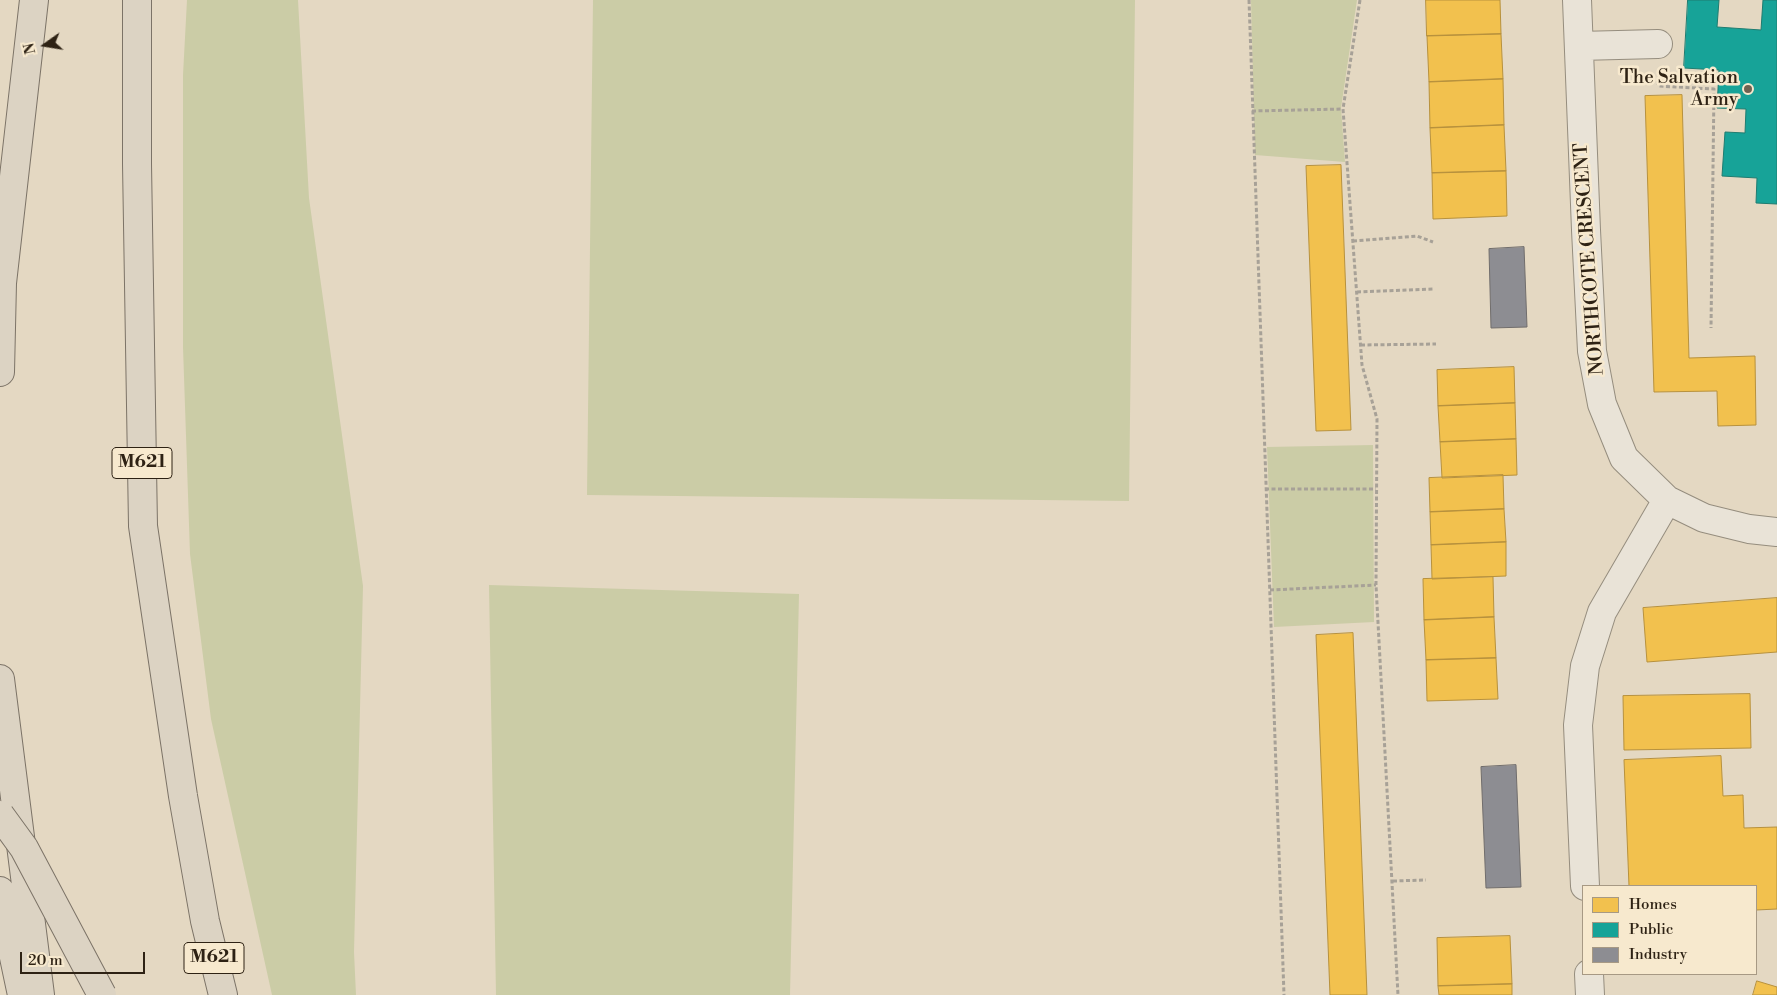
<!DOCTYPE html>
<html>
<head>
<meta charset="utf-8">
<style>
  body { margin:0 }
  #map { position:relative; width:1777px; height:995px; overflow:hidden; background:#e4d8c2; font-family:"Libre Bodoni",serif }
  canvas { display:block }
  .legend { position:absolute; left:1582px; top:885px; width:175px; height:90px; box-sizing:border-box; background:#f7e9ce; border:1px solid #a79984; margin:0; padding:6px 9px; list-style:none; font-size:15px; color:#2e2214 }
  .legend li { display:flex; align-items:center; gap:10px; height:25px }
  .legend b { width:25px; border:1px solid #a79984 }
  .north { position:absolute; left:20px; top:20px; width:50px; height:50px; -webkit-text-stroke:4px #f7e9ce; paint-order:stroke; rotate:257deg; font-size:14px; font-weight:700; line-height:20px; text-align:center; color:#2e2214 }
  .north::after { content:''; display:block; margin:auto; width:18px; height:22px; background:#2e2214; clip-path:polygon(50% 0,100% 100%,50% 72%,0 100%) }
  .scale { position:absolute; left:20px; top:952px; width:125px; height:22px; box-sizing:border-box; border:2px solid #2e2214; border-top:0; padding-left:6px; font-size:15px; line-height:18px; white-space:nowrap; color:#2e2214; -webkit-text-stroke:4px #f7e9ce; paint-order:stroke }
</style>
</head>
<body>
<div id="map">
<canvas width="1777" height="995"></canvas>
<ul class="legend">
<li><b style="height:14px;background:#f2c14e"></b>Homes</li>
<li><b style="height:14px;background:#17a398"></b>Public</li>
<li><b style="height:14px;background:#8d8d92"></b>Industry</li>
</ul>
<div class="north">N</div>
<div class="scale">20 m</div>
</div>
<script>
const ctx = document.querySelector('canvas').getContext('2d');
ctx.lineJoin = 'round';
function paint(path, color) { ctx.fillStyle = color; ctx.fill(path, 'evenodd'); }
function strokePath(path, color, width, dash) { ctx.strokeStyle = color; ctx.lineWidth = width; ctx.lineCap = dash ? 'butt' : 'round'; ctx.setLineDash(dash || []); ctx.stroke(path); }
function write(font, color, halo, rows, align = 'center') {
  ctx.font = font + ' "Libre Bodoni",serif'; ctx.lineWidth = 5; ctx.setLineDash([]); ctx.textBaseline = 'middle'; ctx.strokeStyle = halo; ctx.fillStyle = color; for (const [text, x, y, turn = 0] of rows) {
    ctx.save(); ctx.translate(x, y); ctx.rotate((+turn || 0) * Math.PI / 180); ctx.textAlign = isNaN(turn) ? turn : align; if (halo) ctx.strokeText(text, 0, 0); ctx.fillText(text, 0, 0); ctx.restore();
  }
}
const green = new Path2D(`
  M187 0H298L309 198 363 586 354 952 356 995H272L211 719 190 554 183 347V75Z
  M593 0H1135L1129 501 587 495Z
  M1251 0H1357L1341 108 1345 162 1255 155Z
  M1373 445 1374 622 1274 627 1267 447Z
  M489 585 799 594 790 995H496Z`);
const homes = new Path2D(`
  M1426 0H1500L1501 34 1427 36Z
  M1501 34 1503 79 1429 82 1427 36Z
  M1503 79 1504 125 1430 128 1429 82Z
  M1682 95 1689 358 1755 356 1756 425 1718 426 1717 391 1654 392 1645 96Z
  M1504 125 1506 171 1432 173 1430 128Z
  M1341 165 1351 430 1316 431 1306 166Z
  M1506 171 1507 216 1433 219 1432 173Z
  M1514 367 1515 403 1438 406 1437 370Z
  M1515 403 1516 439 1440 442 1438 406Z
  M1516 439 1517 475 1442 478 1440 442Z
  M1503 475 1504 509 1430 512 1429 478Z
  M1504 509 1506 542 1431 545 1430 512Z
  M1506 542V576L1432 579 1431 545Z
  M1493 577 1494 617 1424 620 1423 579Z
  M1777 598V652L1647 662 1643 608Z
  M1494 617 1496 658 1426 660 1424 620Z
  M1353 633 1367 995H1330L1316 635Z
  M1496 658 1498 699 1427 701 1426 660Z
  M1750 694 1751 748 1624 750 1623 696Z
  M1721 756 1723 796 1743 795 1744 828 1777 827V909L1756 910V886H1629L1624 760Z
  M1510 936 1512 984 1438 986 1437 938Z
  M1757 981 1777 987V995H1753Z
  M1512 984V995H1439L1438 986Z`);
const public = new Path2D(`
  M1688 0H1719L1717 27 1761 30 1763 0H1777V204L1756 203 1757 178 1722 176 1725 132 1745 133 1746 109 1717 108 1719 70 1684 68Z`);
const industry = new Path2D(`
  M1524 247 1527 327 1491 328 1489 249Z
  M1516 765 1521 887 1486 888 1481 767Z`);
const path = new Path2D(`
  M1249 0 1284 995
  M1360 0 1343 109 1362 365 1377 419 1376 585 1398 995
  M1658 81V86L1714 89 1711 328
  M1252 111 1343 109
  M1353 241 1417 236 1433 242
  M1357 292 1434 289
  M1361 345 1436 344
  M1265 489H1376
  M1270 590 1376 585
  M1393 881 1426 880`);
const minor = new Path2D(`
  M1577 0 1586 230 1592 351 1602 404 1624 458 1667 500 1704 518 1749 529 1777 532
  M1579 46 1658 44
  M1585 886 1578 725 1585 666 1602 612 1667 500
  M1589 974 1590 995`);
const highway = new Path2D(`
  M137 0V164L143 526 183 796 205 921 223 995
  M0 372 2 283 34 0
  M0 679 40 995
  M0 891 22 995`);
const highwayBridge = new Path2D(`
  M0 815 24 848 102 995`);
const markers = [
  [1748,89,5,"#6e6251"]
];
const shields = [
  [142,463,60],
  [214,958,60]
];
const shieldNames = [
  ["M621",142,463],
  ["M621",214,958]
];
const poiNames = [
  ["The Salvation",1738,78],
  ["Army",1738,100]
];
const streetNames = [
  ["NORTHCOTE CRESCENT",1590,259,-94]
];
paint(green, '#cbcca6');
paint(homes, '#f2c14e');
strokePath(homes, '#b7913d', 1);
paint(public, '#17a398');
strokePath(public, '#1e7c70', 1);
paint(industry, '#8d8d92');
strokePath(industry, '#706d6c', 1);
strokePath(minor, '#958d7e', 30);
strokePath(highway, '#7c7367', 30);
strokePath(path, '#a7a197', 3, [4, 2.5]);
strokePath(minor, '#e9e3d7', 28);
strokePath(highway, '#dcd3c3', 28);
strokePath(highwayBridge, '#7c7367', 30, []);
strokePath(highwayBridge, '#dcd3c3', 28);
for (const [x, y, r, color] of markers) { const dot = new Path2D(); dot.arc(x, y, r, 0, 2 * Math.PI); ctx.fillStyle = color; ctx.fill(dot); strokePath(dot, '#f7e9ce', 2); }
for (const [x, y, w] of shields) { const box = new Path2D(); box.roundRect(x - w / 2, y - 15.5, w, 31, 4); ctx.fillStyle = '#f7e9ce'; ctx.fill(box); strokePath(box, '#2e2214', 1); }
write('bold 18px', '#2e2214', null, shieldNames);
write('19px', '#2e2214', '#f7e9ce', poiNames, 'right');
write('19px', '#2e2214', '#f7e9ce', streetNames);
</script>
</body>
</html>
